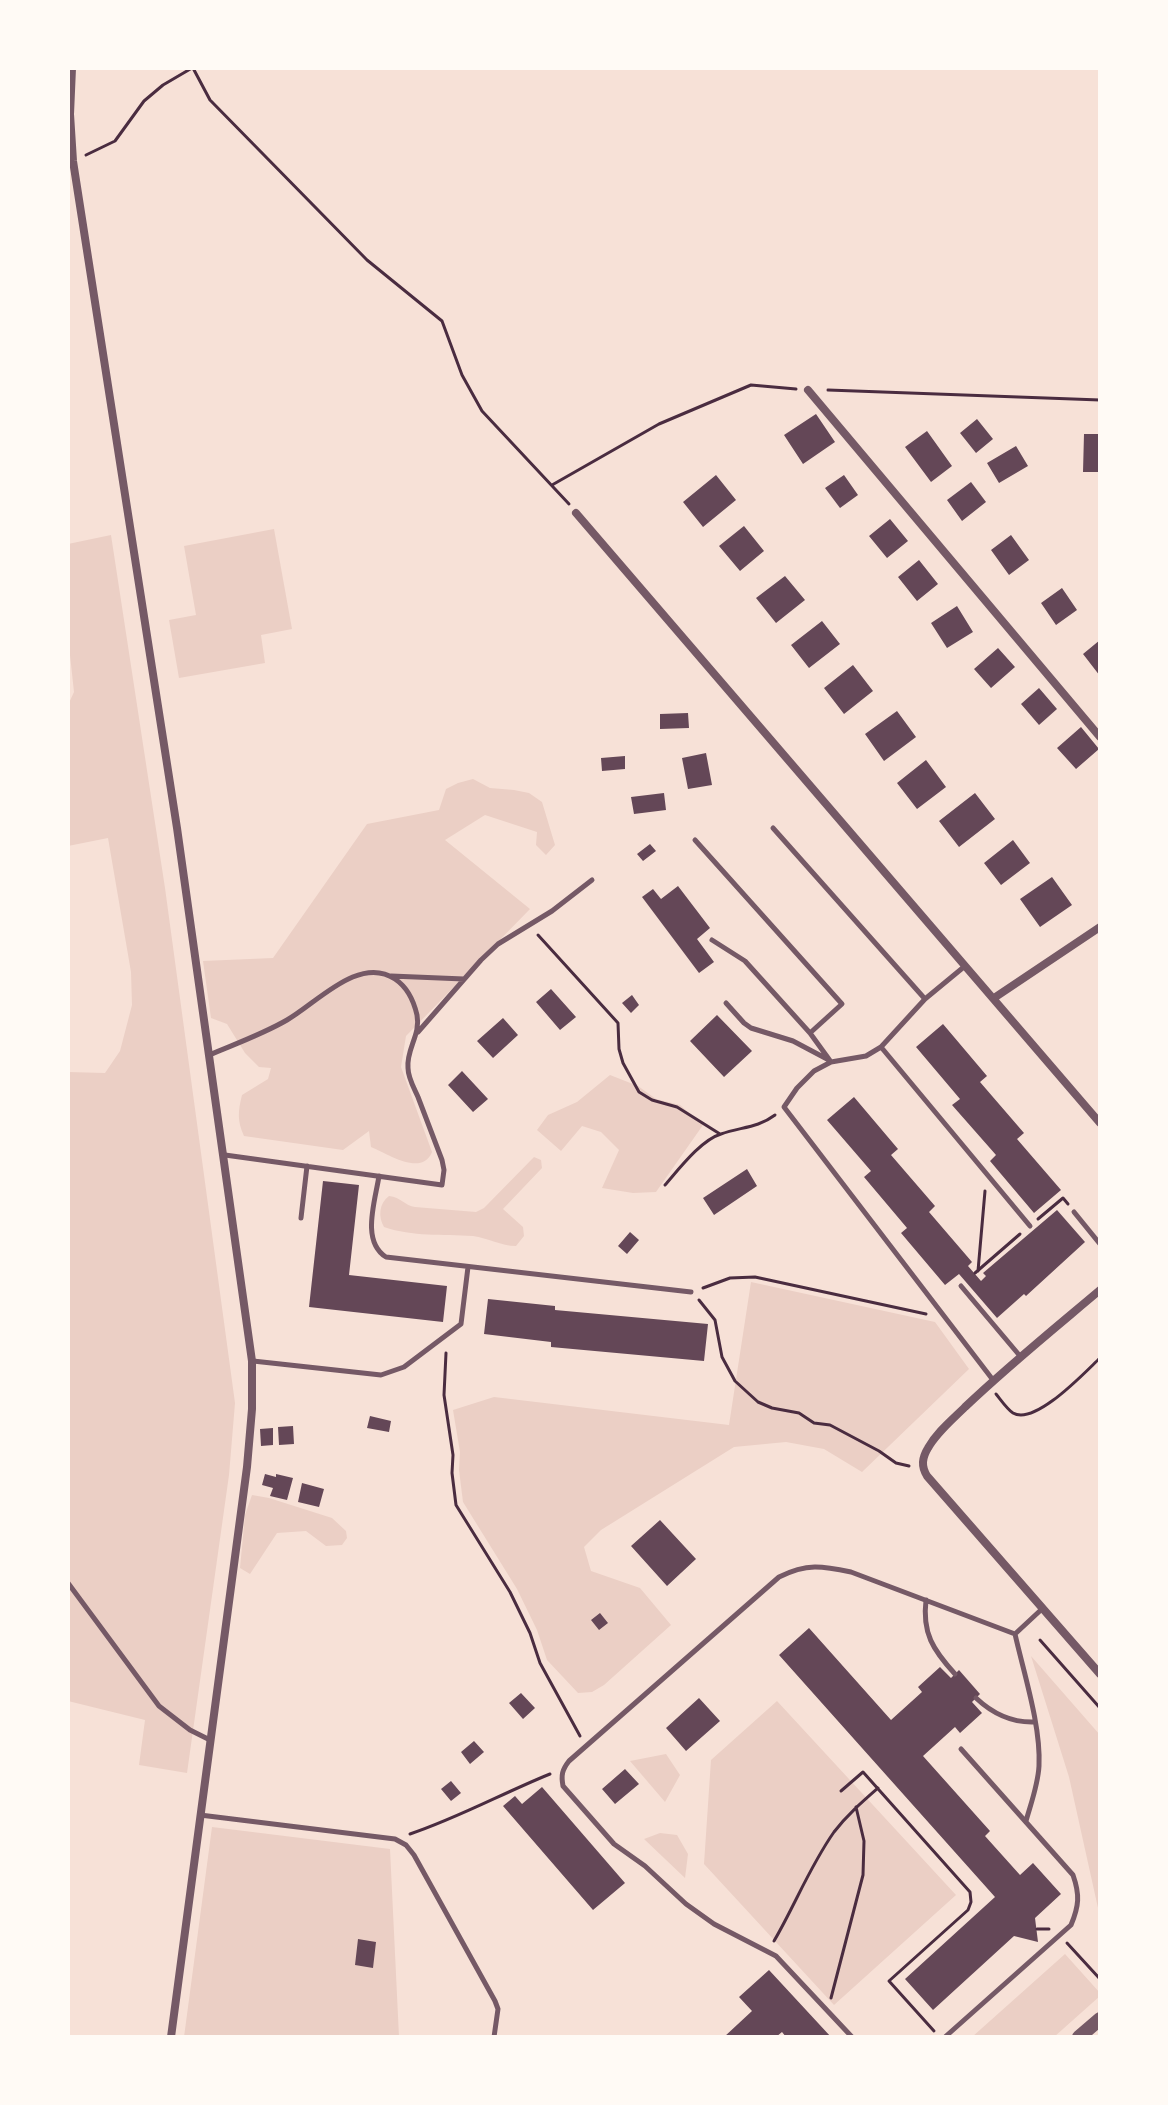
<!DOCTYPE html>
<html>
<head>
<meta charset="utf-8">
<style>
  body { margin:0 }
  #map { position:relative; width:1168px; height:2105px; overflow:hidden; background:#f7e1d7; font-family:Mulish,sans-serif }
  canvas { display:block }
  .frame { position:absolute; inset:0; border:70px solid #fffaf5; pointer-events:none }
</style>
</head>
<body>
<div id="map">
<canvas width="1168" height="2105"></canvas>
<div class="frame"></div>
</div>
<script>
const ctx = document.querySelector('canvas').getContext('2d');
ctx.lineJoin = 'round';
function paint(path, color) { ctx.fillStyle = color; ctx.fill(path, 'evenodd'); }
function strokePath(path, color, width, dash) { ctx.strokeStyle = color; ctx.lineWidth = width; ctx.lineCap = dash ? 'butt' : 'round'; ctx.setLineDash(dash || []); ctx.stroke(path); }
const green = new Path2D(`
  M274 529 292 629 261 635 265 663 179 678 169 620 196 615 184 546Z
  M111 535 165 888 235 1403 229 1475 187 1773 139 1765 145 1720 68 1701V1072L105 1073 120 1051 132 1005 131 972 108 838 68 846V705L74 692 68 637V544Z
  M473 779 490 788 514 790 529 793 542 802 555 845 546 855 536 845 537 832 485 815 445 840 530 909 406 1036 401 1067 432 1152C422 1177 388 1154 371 1147L369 1131 343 1150 244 1136C237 1121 238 1111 242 1095L268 1079 271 1068 259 1067 245 1053 227 1024 211 1018 203 961 273 958 367 824 439 810 446 789 458 783Z
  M610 1075 638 1086 656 1099 680 1105 703 1125 656 1192 633 1193 602 1188 619 1150 601 1132 582 1126 561 1151 537 1130 548 1115 577 1102Z
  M534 1157 541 1160 542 1168 503 1209 523 1227 524 1236 516 1246C501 1246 488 1238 473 1236 442 1234 413 1237 384 1227 378 1217 379 1203 389 1196 401 1197 405 1206 415 1207L476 1212 484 1208Z
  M751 1282 935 1322 969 1369 862 1472 824 1449 786 1442 734 1447 601 1530 584 1547 591 1571 640 1588 671 1625 604 1685 592 1692 578 1693 547 1660 537 1630 517 1589 463 1502 459 1470 460 1452 453 1410 494 1397 729 1425Z
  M252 1495 269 1498 332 1518 346 1531 347 1538 342 1545 326 1546 306 1531 277 1533 250 1574 240 1568 245 1515Z
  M1031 1656 1100 1735V1917L1069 1777Z
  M777 1701 956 1895 834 2005 704 1864 711 1760Z
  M666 1754 680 1775 665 1802 630 1761Z
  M212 1827 390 1849 399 2037H184Z
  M660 1833 677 1835 688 1854 685 1878 644 1839Z
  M1065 1954 1100 1993V1996L1054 2037H972Z`);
const building = new Path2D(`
  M816 414 835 442 803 464 784 435Z
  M977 419 993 439 976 453 960 433Z
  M927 431 952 466 931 482 905 447Z
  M1084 434H1100V472H1083Z
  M1016 446 1028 466 999 483 987 463Z
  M716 475 736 500 703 527 683 502Z
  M844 475 858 495 840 508 825 488Z
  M971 482 986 502 962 521 947 500Z
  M890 519 908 541 887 558 869 536Z
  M744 526 764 551 740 571 719 546Z
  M1011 535 1029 560 1009 575 991 550Z
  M919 560 938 584 917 601 898 577Z
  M785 576 805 600 776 623 756 598Z
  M1062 588 1077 610 1056 625 1041 603Z
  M957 606 973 632 947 648 931 623Z
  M822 621 840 644 809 668 791 645Z
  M1100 640V676L1083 654Z
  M998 648 1015 667 991 688 974 669Z
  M853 665 873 691 844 714 824 688Z
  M1039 688 1057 709 1039 725 1021 704Z
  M897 711 916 737 884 761 865 734Z
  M688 713 689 728 660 729V714Z
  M1081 727 1099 749 1076 769 1057 748Z
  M706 753 712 785 688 789 682 758Z
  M625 756V769L602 771 601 758Z
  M926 760 946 787 917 809 897 783Z
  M664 793 666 810 634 814 631 797Z
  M975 793 995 819 959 847 939 821Z
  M1013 840 1030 863 1001 885 984 863Z
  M650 844 656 851 643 861 637 854Z
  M1052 877 1072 905 1040 927 1020 899Z
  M678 886 710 928 697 939 714 962 699 973 642 897 653 889 661 899Z
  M551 989 576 1017 560 1030 536 1002Z
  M632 995 639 1005 631 1013 622 1003Z
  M717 1015 752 1051 724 1077 690 1041Z
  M503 1018 518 1035 493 1058 477 1041Z
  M943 1024 987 1076 980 1082 1024 1133 1017 1139 1061 1190 1034 1213 990 1161 996 1155 952 1105 960 1099 916 1047Z
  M462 1071 488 1099 473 1112 448 1085Z
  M854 1097 898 1149 891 1155 935 1206 929 1212 972 1262 968 1266 981 1281 986 1276 983 1273 1057 1210 1085 1242 1026 1296 1024 1294 997 1318 959 1274 945 1285 901 1233 907 1228 864 1177 871 1171 827 1120Z
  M747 1169 757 1186 714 1215 703 1198Z
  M323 1181 359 1185 349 1275 447 1286 443 1322 309 1307Z
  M630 1232 639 1240 627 1254 618 1246Z
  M488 1299 555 1306V1310L708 1324 704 1361 551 1347V1342L484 1334Z
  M370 1416 391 1421 389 1432 367 1428Z
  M293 1426 294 1444 279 1445 278 1427Z
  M273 1428V1445L261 1446 260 1429Z
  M265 1474 276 1477V1474L293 1478 287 1500 270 1496 273 1488 262 1485Z
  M302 1483 324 1489 319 1507 298 1502Z
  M660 1520 696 1559 667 1586 631 1546Z
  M600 1613 608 1623 599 1630 591 1620Z
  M809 1628 891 1720 922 1692 918 1687 940 1667 951 1678 959 1670 980 1694 972 1702 982 1713 960 1733 955 1727 923 1756 990 1831 985 1836 1020 1875 1033 1863 1061 1894 1035 1918 1038 1942 1014 1936 933 2010 905 1979 995 1897 779 1655Z
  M521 1693 535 1708 523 1719 509 1703Z
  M699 1698 720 1721 686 1751 666 1728Z
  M474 1741 484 1752 470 1764 461 1752Z
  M625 1769 639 1784 615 1804 602 1789Z
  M451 1781 461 1793 451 1801 441 1789Z
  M542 1787 625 1883 593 1910 503 1806 515 1796 522 1804Z
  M358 1939 376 1942 373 1968 355 1965Z
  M769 1970 831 2037H786L782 2032 776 2037H724L752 2011 739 1997Z`);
const path = new Path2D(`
  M193 68 210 100 367 260 442 321 462 375 482 411 569 504
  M86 155 115 141 144 101 163 85 192 68
  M828 390 1100 400
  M552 485 659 424 751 385 796 389
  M538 935 618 1023 619 1049 623 1063 639 1092 652 1100 677 1107 720 1134
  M665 1185C679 1169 701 1140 721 1134 740 1127 758 1128 775 1115
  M1038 1219 1063 1198 1068 1204
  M978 1271 985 1191
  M975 1273 1020 1234
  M703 1288 730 1278 755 1277 926 1314
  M699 1300 715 1320 722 1357 735 1381 758 1402 772 1408 799 1413 814 1423 830 1425 879 1451 896 1463 909 1466
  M446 1353 444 1395 453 1455 452 1473 456 1505 510 1592 530 1633 540 1663 580 1736
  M996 1394C1001 1400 1007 1409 1013 1413 1035 1426 1085 1372 1100 1358
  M1040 1640 1100 1708
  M841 1791 863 1772 970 1892 971 1902 968 1910 889 1981 934 2031
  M410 1834C458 1818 503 1793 550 1774
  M1037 1929H1049
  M774 1941C795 1905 810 1866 834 1832 847 1815 862 1802 878 1788
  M1067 1943 1100 1979
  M831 1998 863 1875 864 1841 856 1807`);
const service = new Path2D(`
  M773 828 925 999
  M695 840 842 1004 810 1033
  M712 940 745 961 810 1033 831 1062
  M965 966 925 999 881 1047 866 1056 831 1062 814 1071 797 1088 784 1107 993 1380
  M391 976 464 979
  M726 1003 744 1023 751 1028 793 1041 827 1059
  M418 1032 481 960 498 944 552 911 592 880
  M881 1047 1030 1226
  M209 1055C235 1044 263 1034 287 1020 317 1003 359 955 395 979 407 987 414 1002 417 1015 421 1035 406 1049 408 1068 408 1078 414 1088 418 1097 426 1118 434 1139 442 1160L444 1170 442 1185 225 1155
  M379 1176C375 1202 361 1241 386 1257L691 1292
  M1074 1212 1100 1244
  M301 1218 307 1166
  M961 1286 1020 1356
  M253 1361 381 1375 404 1367 461 1324 468 1267
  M68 1583 159 1706 190 1730 210 1740
  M926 1600C922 1633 933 1650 955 1674
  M1015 1634C1024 1674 1041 1726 1039 1766 1038 1785 1031 1803 1026 1821
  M976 1698C993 1714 1012 1723 1035 1722
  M200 1815 395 1839 406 1845 414 1855 495 2001 498 2009 494 2037
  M852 2037 776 1956 714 1924 686 1904 645 1866 614 1844 563 1786C561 1775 562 1770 569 1761L779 1577C807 1563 822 1566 851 1572L1015 1634 1043 1608
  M945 2037 1071 1925C1079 1906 1080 1895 1073 1875L961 1749`);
const minor = new Path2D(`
  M72 68 70 114 73 161 177 828 252 1361V1409L247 1467 171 2037
  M808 390 1100 737
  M576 513 1100 1123
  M994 998 1100 927
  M1100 1290C1055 1328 1008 1366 965 1407 952 1420 937 1432 928 1448 922 1458 921 1466 927 1476L1100 1674`);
const tertiary = new Path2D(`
  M1079 2037 1100 2019`);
paint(green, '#ebcfc5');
paint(building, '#644757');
strokePath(path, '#4a2c40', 3);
strokePath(service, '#755966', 5);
strokePath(minor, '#755966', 8);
strokePath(tertiary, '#755966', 14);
</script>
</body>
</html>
